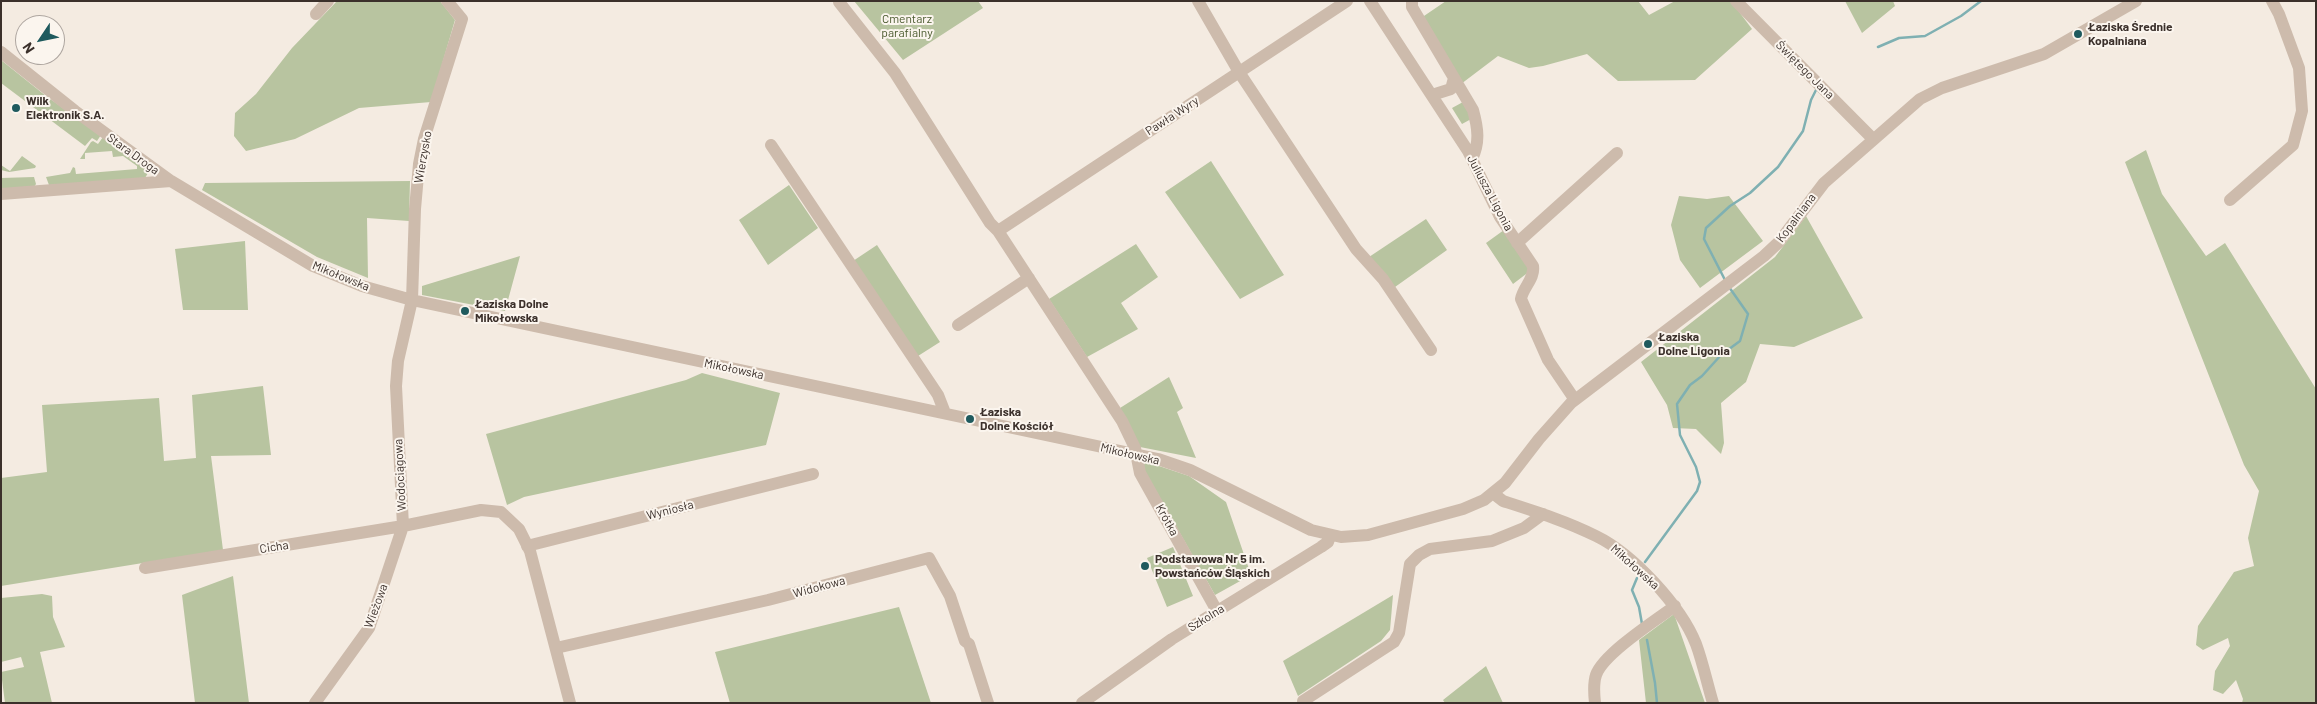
<!DOCTYPE html>
<html>
<head>
<meta charset="utf-8">
<style>
  body { margin:0 }
  #map { position:relative; width:2317px; height:704px; overflow:hidden; background:#f4ebe1; font-family:Barlow,sans-serif }
  canvas { display:block }
  .frame { position:absolute; inset:0; border:2px solid #3b302b; pointer-events:none }
  .north { position:absolute; left:15px; top:15px; width:50px; height:50px; box-sizing:border-box; background:#fbf5ee; border:1px solid #aea6a0; border-radius:50%; rotate:236deg; font-size:14px; font-weight:700; line-height:20px; text-align:center; color:#3b302b }
  .north::after { content:''; display:block; margin:auto; width:18px; height:22px; background:#1f5a5e; clip-path:polygon(50% 0,100% 100%,50% 72%,0 100%) }
</style>
</head>
<body>
<div id="map">
<canvas width="2317" height="704"></canvas>
<div class="frame"></div>
<div class="north">N</div>
</div>
<script>
const ctx = document.querySelector('canvas').getContext('2d');
ctx.lineJoin = 'round';
function paint(path, color) { ctx.fillStyle = color; ctx.fill(path, 'evenodd'); }
function strokePath(path, color, width, dash) { ctx.strokeStyle = color; ctx.lineWidth = width; ctx.lineCap = dash ? 'butt' : 'round'; ctx.setLineDash(dash || []); ctx.stroke(path); }
function write(font, color, halo, rows, align = 'center') {
  ctx.font = font + ' Barlow,sans-serif'; ctx.lineWidth = 4; ctx.setLineDash([]); ctx.textBaseline = 'middle'; ctx.strokeStyle = halo; ctx.fillStyle = color; for (const [text, x, y, turn = 0] of rows) {
    ctx.save(); ctx.translate(x, y); ctx.rotate((+turn || 0) * Math.PI / 180); ctx.textAlign = isNaN(turn) ? turn : align; if (halo) ctx.strokeText(text, 0, 0); ctx.fillText(text, 0, 0); ctx.restore();
  }
}
const green = new Path2D(`
  M337 1H440L455 20 431 102 359 108 295 139 246 151 234 136 235 113 256 94 292 48Z
  M854 1H978L983 8 903 60Z
  M1446 1H1638L1649 15 1675 1H1731L1752 29 1695 80 1618 81 1587 54 1543 66 1529 68 1498 56 1461 84 1421 18Z
  M1845 1H1893L1895 6 1862 33Z
  M1 60 46 96 101 135 97 141 92 138 85 146 1 83Z
  M1463 102 1473 118 1462 124 1452 108Z
  M103 137 146 168 148 173 145 178 49 185 46 177 70 173 73 167 75 168 76 174 137 169V166L123 156 113 157 112 151 85 153V159H80L91 142 93 141 98 144Z
  M2146 150 2162 194 2206 256 2225 243 2316 389V703H2242L2243 699 2236 680 2223 694 2213 690 2215 671 2230 646 2228 638 2203 650 2196 645 2198 626 2234 572 2254 566 2248 538 2259 491 2244 465 2125 162Z
  M22 156 36 166 35 168 9 172 1 170V165L10 171Z
  M1211 161 1284 275 1240 299 1165 192Z
  M34 177 36 184 34 187 1 190V178Z
  M410 181 409 221 367 218 368 278 317 257 202 190 205 183Z
  M789 185 818 228 768 265 739 220Z
  M1679 196 1707 199 1729 196 1763 241 1700 288 1680 260 1671 225Z
  M1806 216 1863 318 1794 347 1760 344 1746 382 1721 403 1724 443 1721 454 1696 429 1673 428 1667 405 1641 362 1775 257Z
  M1426 219 1447 250 1395 287 1369 257Z
  M1504 230 1530 271 1513 284 1486 243Z
  M245 241 248 310H183L175 249Z
  M1136 244 1158 277 1121 303 1138 329 1087 357 1049 299Z
  M877 245 940 342 918 356 853 261Z
  M520 256 505 311 422 295V286Z
  M702 373 780 393 766 445 524 497 507 505 486 434 686 380Z
  M1169 377 1183 408 1177 412 1196 458 1140 447 1120 408Z
  M263 386 271 455 211 456 223 550 1 586V478L47 472 42 405 159 398 164 461 196 458 192 395Z
  M1147 462 1189 476 1226 502 1251 575 1215 595 1142 466Z
  M1173 547 1193 596 1167 607 1147 558Z
  M233 576 249 703H195L182 595Z
  M42 594 52 596 53 617 65 647 40 652 52 703H5L1 672 24 667 21 657 1 662V598Z
  M1393 595 1390 630 1381 641 1298 696 1283 661Z
  M899 607 931 703H730L715 652Z
  M1674 614 1705 703H1646L1639 640Z
  M1486 666 1503 703H1445L1443 700Z`);
const stream = new Path2D(`
  M1878 47 1899 38 1925 36 1961 16 1981 1
  M1725 280 1704 239 1706 228 1730 206 1750 193 1778 167 1803 131 1811 100 1817 88
  M1645 562 1697 491 1700 482 1696 467 1680 435 1677 404 1690 385 1702 376 1721 355 1740 341 1748 314 1729 287
  M1637 578 1632 590 1639 607 1642 624
  M1647 640 1655 683 1657 703`);
const minor = new Path2D(`
  M1198 1 1239 72 1356 249 1383 279 1431 350
  M1370 1 1468 151 1500 217 1533 266C1535 279 1523 287 1521 299L1548 360 1575 400
  M1412 1V7L1473 110C1478 128 1480 143 1472 159
  M1736 1 1873 139
  M839 2 895 73 990 223 998 231 1122 421 1135 448 1140 473 1217 611
  M316 14 328 1
  M1 52 75 111 171 181
  M1432 95 1451 89 1454 78
  M771 145 938 395 945 413
  M1 194 171 181 313 266 362 286 412 300 1158 459 1190 470 1311 530 1341 537 1368 535 1463 509 1484 500 1505 483 1539 439 1571 403 1764 256 1779 242 1824 183 1920 99 1942 88 2044 54 2136 1
  M2230 200 2293 145 2302 111 2299 68 2279 14 2272 1
  M998 231 1347 1
  M1517 243 1617 153
  M958 325 1029 278
  M1494 494 1503 501C1534 511 1566 521 1596 536 1633 554 1681 606 1696 644 1703 663 1707 683 1713 703
  M527 546 813 474
  M145 568 403 526 481 510 501 512 519 529 530 551 570 703
  M556 648 768 600 929 558 950 596 965 641 969 644 988 703
  M315 703 369 628 403 526 396 386 398 361 412 300 415 209 419 164 424 139 462 19 447 1
  M1082 703 1172 639 1321 547 1328 542 1330 536
  M1305 703 1303 701 1394 642 1399 633 1410 564 1419 555 1430 549 1492 541 1524 528 1543 514
  M1595 703C1594 694 1593 684 1596 675 1603 654 1656 620 1675 606`);
const markers = [
  [2078,34,5,"#1f5a5e"],
  [16,108,5,"#1f5a5e"],
  [465,311,5,"#1f5a5e"],
  [1648,344,5,"#1f5a5e"],
  [970,419,5,"#1f5a5e"],
  [1145,566,5,"#1f5a5e"]
];
const parkNames = [
  ["Cmentarz",907,19],
  ["parafialny",907,33]
];
const poiNames = [
  ["Łaziska Średnie",2088,27],
  ["Kopalniana",2088,41],
  ["Wilk",26,101],
  ["Elektronik S.A.",26,115],
  ["Łaziska Dolne",475,304],
  ["Mikołowska",475,318],
  ["Łaziska",1658,337],
  ["Dolne Ligonia",1658,351],
  ["Łaziska",980,412],
  ["Dolne Kościół",980,426],
  ["Podstawowa Nr 5 im.",1155,559],
  ["Powstańców Śląskich",1155,573]
];
const streetNames = [
  ["Świętego Jana",1805,70,45],
  ["Pawła Wyry",1172,116,-33],
  ["Stara Droga",133,154,36],
  ["Wierzysko",423,157,-80],
  ["Juliusza Ligonia",1490,193,62],
  ["Kopalniana",1796,218,-53],
  ["Mikołowska",341,276,22],
  ["Mikołowska",734,369,12],
  ["Mikołowska",1130,454,13],
  ["Wodociągowa",400,475,-93],
  ["Wyniosła",670,510,-14],
  ["Krótka",1167,520,61],
  ["Cicha",274,547,-9],
  ["Mikołowska",1635,567,42],
  ["Widokowa",819,587,-15],
  ["Wieżowa",376,606,-70],
  ["Szkolna",1206,618,-32]
];
paint(green, '#b8c4a0');
strokePath(stream, '#7fb0b2', 2.5);
strokePath(minor, '#cdbbac', 12);
for (const [x, y, r, color] of markers) { const dot = new Path2D(); dot.arc(x, y, r, 0, 2 * Math.PI); ctx.fillStyle = color; ctx.fill(dot); strokePath(dot, '#fbf5ee', 2); }
write('12px', '#4a5a2e', '#fbf5ee', parkNames);
write('bold 12px', '#3b302b', '#fbf5ee', poiNames, 'left');
write('12px', '#3b302b', '#fbf5ee', streetNames);
</script>
</body>
</html>
